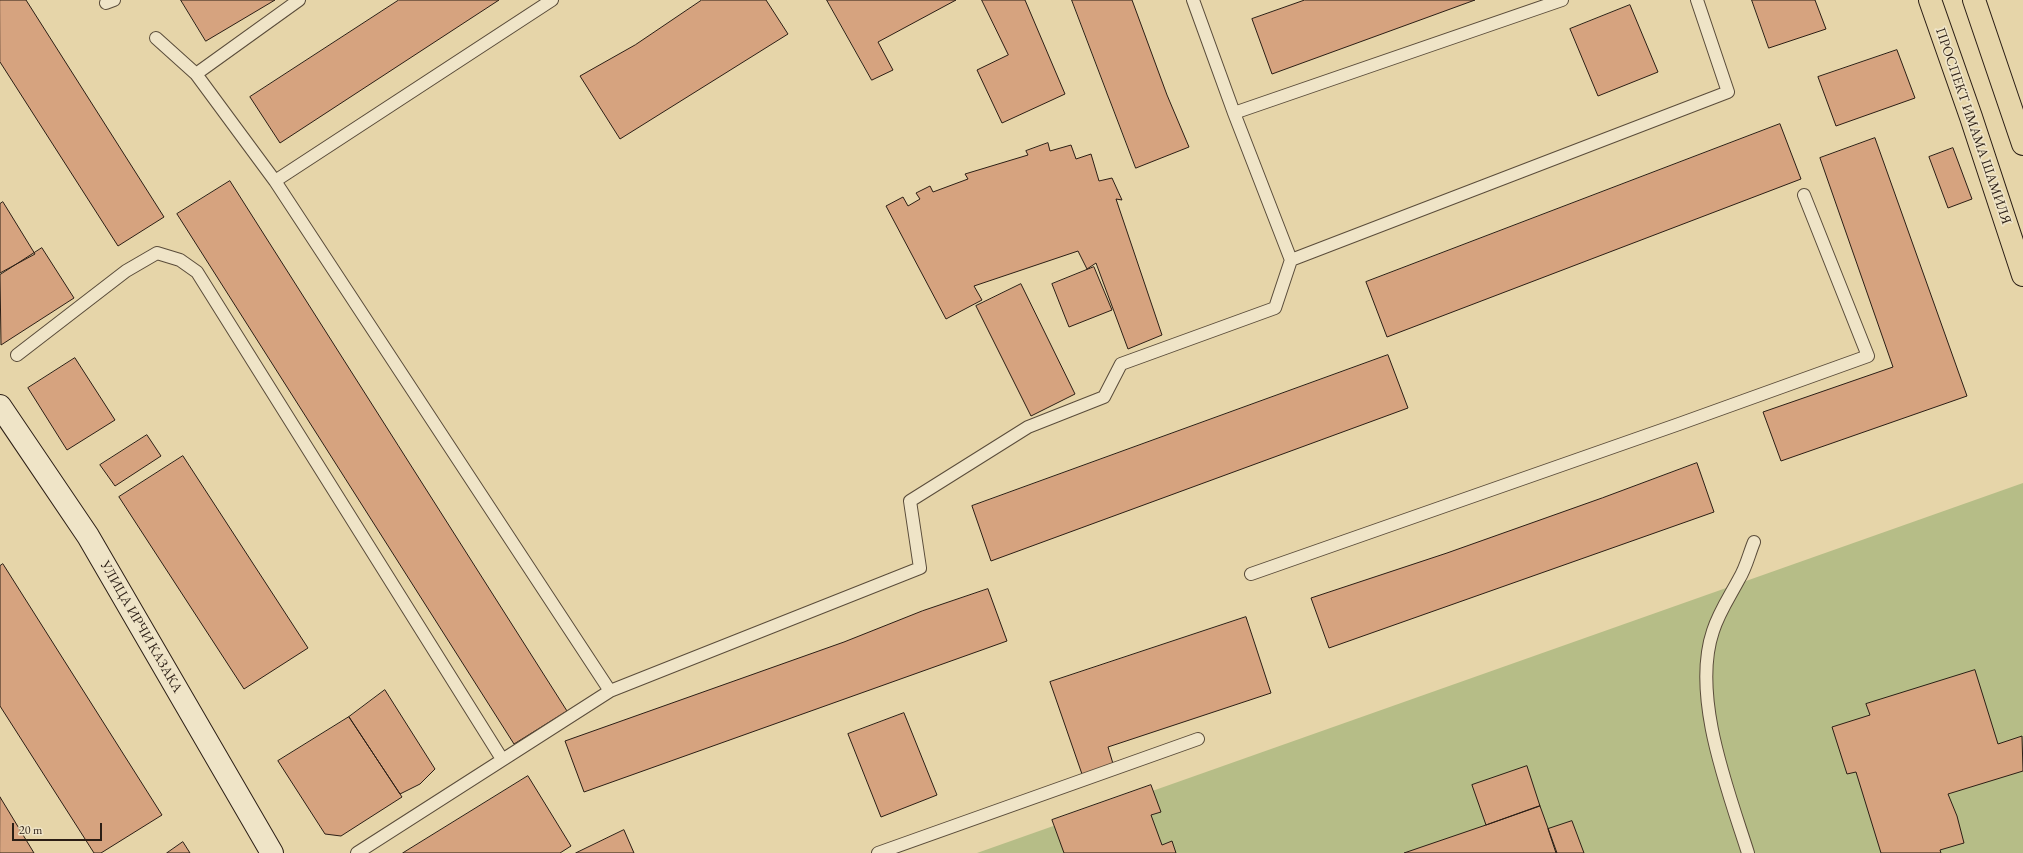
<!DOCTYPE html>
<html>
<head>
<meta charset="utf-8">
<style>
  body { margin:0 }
  #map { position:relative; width:2023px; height:853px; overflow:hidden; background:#e6d5a9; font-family:"EB Garamond",serif }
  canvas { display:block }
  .scale { position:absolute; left:12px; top:823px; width:90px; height:18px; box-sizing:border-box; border:2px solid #2b1e15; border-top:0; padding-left:5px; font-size:12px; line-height:14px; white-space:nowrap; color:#2b1e15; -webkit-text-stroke:3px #efe4c7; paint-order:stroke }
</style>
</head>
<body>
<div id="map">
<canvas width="2023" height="853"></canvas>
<div class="scale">20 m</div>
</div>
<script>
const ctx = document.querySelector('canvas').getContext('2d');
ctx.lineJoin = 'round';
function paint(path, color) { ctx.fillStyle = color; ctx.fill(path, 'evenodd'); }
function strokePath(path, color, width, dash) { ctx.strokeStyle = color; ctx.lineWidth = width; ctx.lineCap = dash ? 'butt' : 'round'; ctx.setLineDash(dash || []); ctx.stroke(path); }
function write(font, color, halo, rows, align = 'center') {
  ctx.font = font + ' "EB Garamond",serif'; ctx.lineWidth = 3.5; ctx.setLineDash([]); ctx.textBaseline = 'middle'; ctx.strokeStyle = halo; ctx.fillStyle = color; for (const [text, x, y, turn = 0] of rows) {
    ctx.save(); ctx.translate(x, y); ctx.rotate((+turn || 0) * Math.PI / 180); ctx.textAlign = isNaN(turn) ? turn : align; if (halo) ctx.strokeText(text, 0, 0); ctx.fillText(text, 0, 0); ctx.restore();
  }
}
const green = new Path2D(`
  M2023 483V853H977Z`);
const building = new Path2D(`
  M0 0H26L164 217 118 246 0 62Z
  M181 0H275L206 41Z
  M399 0H499L280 143 250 97Z
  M702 0H766L788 34 620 139 580 76 635 45Z
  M827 0H956L878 42 893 70 872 80Z
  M982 0H1025L1065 94 1002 123 977 70 1008 55Z
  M1072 0H1132L1167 95 1189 147 1136 168Z
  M1305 0H1475L1272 74 1252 19Z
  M1752 0H1815L1826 29 1769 48Z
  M1630 5 1658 72 1598 96 1570 29Z
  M1897 50 1915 98 1836 126 1818 77Z
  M1780 124 1801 179 1387 337 1366 282Z
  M1875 138 1967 396 1781 461 1763 412 1893 367 1820 158Z
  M1048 143 1050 151 1071 145 1076 159 1091 154 1099 181 1112 178 1122 200 1116 199 1162 335 1128 349 1096 263 1087 269 1078 251 974 286 982 300 946 319 886 206 903 197 908 206 920 199 916 193 930 186 933 192 968 179 965 174 1028 155 1026 151Z
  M1953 148 1972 199 1948 208 1929 157Z
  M230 181 567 711 514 744 177 214Z
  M3 202 35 254 0 273V204Z
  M42 248 74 298 1 345 0 275Z
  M1094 267 1112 310 1069 327 1052 284Z
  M1021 284 1075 394 1031 416 976 306Z
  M1388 355 1408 408 991 561 972 506Z
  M75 358 115 420 67 450 28 388Z
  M147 435 161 456 115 486 100 465Z
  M183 456 308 648 244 689 119 497Z
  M1697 463 1714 512 1329 648 1311 598 1447 553 1602 498Z
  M3 564 162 815 101 853H94L0 706V566Z
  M988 589 1007 641 584 792 565 741 844 642 922 611Z
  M1246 617 1271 693 1108 747 1114 767 1083 777 1050 682Z
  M1975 670 1998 744 2022 736 2023 771 1948 794 1957 816 1964 843 1940 850 1941 853H1881L1856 772 1847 774 1832 727 1870 715 1866 704Z
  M385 690 435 769 420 784 400 794 349 717Z
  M904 713 937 795 881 817 848 734Z
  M349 717 402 797 341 836 325 834 278 761Z
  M1527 766 1540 806 1486 825 1472 785Z
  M528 776 571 846 560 853H403Z
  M1151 785 1161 812 1151 815 1162 845 1172 841 1176 853H1064L1052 820Z
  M0 797 34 853H0Z
  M1540 806 1557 853H1404L1486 825Z
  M1572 821 1584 853H1556L1548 829Z
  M624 830 634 853H576Z
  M183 842 190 853H167Z`);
const lane = new Path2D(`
  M552 0 275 181 610 691
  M106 3 114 0
  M156 38 196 74 275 181
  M196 74 299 0
  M1234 113 1562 0
  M1291 260 1728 92 1697 0
  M17 355 126 271 157 253 180 260 197 272 502 759
  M1251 574 1679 424 1868 356 1804 195
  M357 853 610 691 920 568 910 501 1028 427 1104 397 1121 364 1275 308 1291 260 1234 113 1193 0
  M878 853 1198 739
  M1748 853C1728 790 1691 696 1713 631 1719 612 1730 596 1739 579 1746 568 1749 554 1754 542`);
const secondary = new Path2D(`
  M0 406 88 536 272 853`);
const primary = new Path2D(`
  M1930 0 1971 117 2023 275
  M1974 0 2023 144`);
const streetNames = [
  ["ПРОСПЕКТ ИМАМА ШАМИЛЯ",1973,126,71],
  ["УЛИЦА ИРЧИ КАЗАКА",141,627,60]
];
paint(green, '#b6bd87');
paint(building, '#d6a37f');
strokePath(building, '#2b1e15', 1);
strokePath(lane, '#5a4c3a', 14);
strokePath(secondary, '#2b1e15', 24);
strokePath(primary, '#2b1e15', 24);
strokePath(lane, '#efe4c7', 12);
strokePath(secondary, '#efe4c7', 22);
strokePath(primary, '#e6d5a9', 22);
write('14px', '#2b1e15', '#efe4c7', streetNames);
</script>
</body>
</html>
